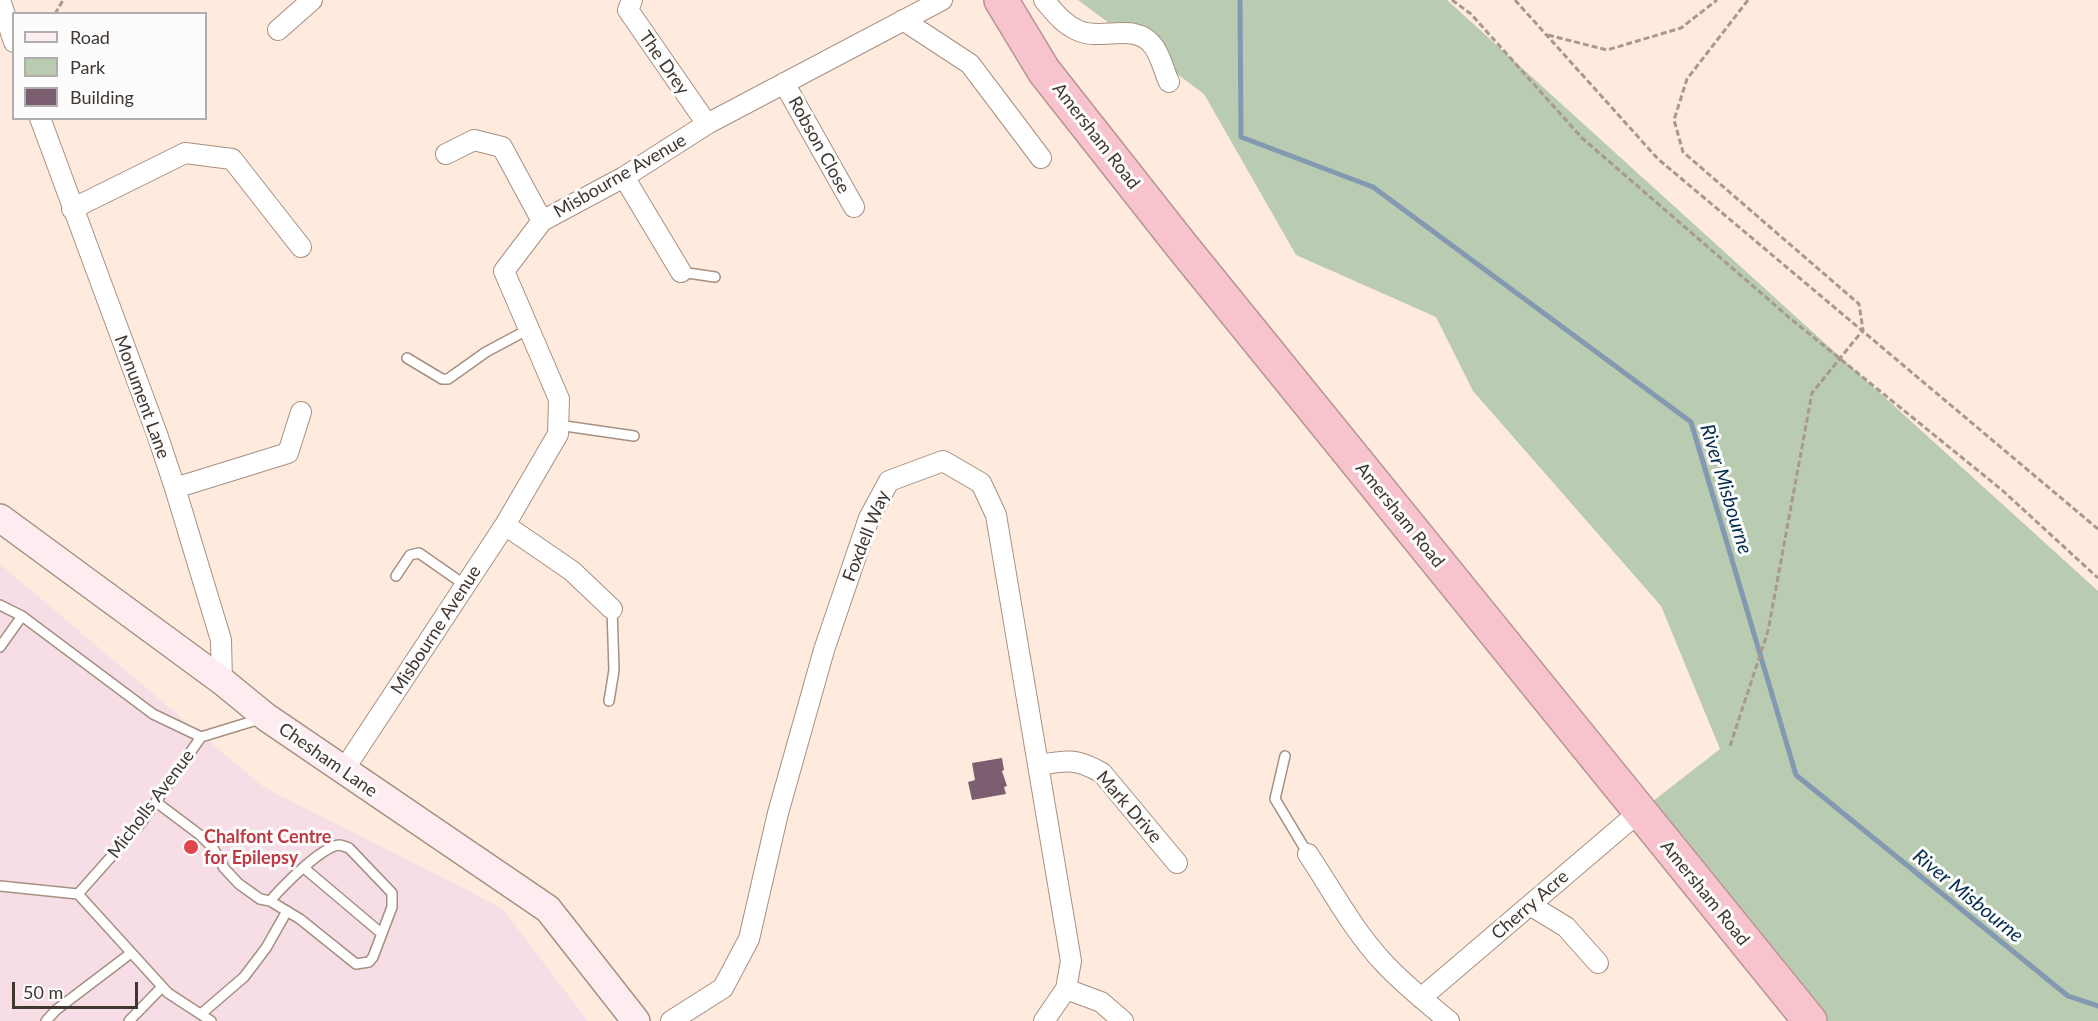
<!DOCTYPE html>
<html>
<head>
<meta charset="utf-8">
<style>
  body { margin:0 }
  #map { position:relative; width:2098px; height:1021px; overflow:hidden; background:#feebde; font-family:Lato,sans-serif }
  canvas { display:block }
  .legend { position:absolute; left:12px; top:12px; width:195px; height:108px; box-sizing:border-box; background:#fcfcfc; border:2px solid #b1adaa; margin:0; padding:8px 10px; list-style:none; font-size:18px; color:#403730 }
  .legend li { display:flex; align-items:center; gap:12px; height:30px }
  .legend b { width:30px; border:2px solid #b1adaa }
  .scale { position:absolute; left:12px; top:982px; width:126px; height:27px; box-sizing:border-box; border:3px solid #403730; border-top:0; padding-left:8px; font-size:18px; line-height:21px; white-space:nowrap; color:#403730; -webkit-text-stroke:4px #fcfcfc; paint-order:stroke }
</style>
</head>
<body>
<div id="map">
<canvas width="2098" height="1021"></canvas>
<ul class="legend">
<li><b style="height:8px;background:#fdedf0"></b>Road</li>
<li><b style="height:16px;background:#b9cbb0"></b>Park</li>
<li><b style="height:16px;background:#7b5f70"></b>Building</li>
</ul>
<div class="scale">50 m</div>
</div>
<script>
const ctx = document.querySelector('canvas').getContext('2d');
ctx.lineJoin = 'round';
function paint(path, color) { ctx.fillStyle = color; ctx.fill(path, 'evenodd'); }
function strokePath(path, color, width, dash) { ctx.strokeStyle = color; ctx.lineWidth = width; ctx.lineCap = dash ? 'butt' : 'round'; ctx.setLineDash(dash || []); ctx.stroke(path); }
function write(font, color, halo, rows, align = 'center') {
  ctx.font = font + ' Lato,sans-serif'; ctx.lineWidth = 6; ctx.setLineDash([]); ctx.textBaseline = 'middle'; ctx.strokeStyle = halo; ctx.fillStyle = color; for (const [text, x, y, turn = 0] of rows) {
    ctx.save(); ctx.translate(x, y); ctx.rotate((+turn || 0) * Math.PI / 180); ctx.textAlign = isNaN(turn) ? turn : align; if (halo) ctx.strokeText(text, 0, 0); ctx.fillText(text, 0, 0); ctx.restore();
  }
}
const medical = new Path2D(`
  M0 564 262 786 502 908 588 1021H0Z`);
const green = new Path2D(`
  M1078 0H1447L2098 591V1021H1804L1639 812 1720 749 1661 606 1473 391 1436 317 1296 255 1204 94Z`);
const stream = new Path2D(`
  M1240 0 1241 137 1373 187 1691 422 1796 775 2068 996 2098 1006`);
const building = new Path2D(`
  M1002 758 1004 770 1002 771 1007 786 1004 787 1006 794 972 800 968 782 975 780 972 763Z`);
const path = new Path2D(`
  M1452 0 1471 14 1582 138 1791 319 2002 490 2098 578
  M1515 0 1658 159 2098 529
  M55 14 63 0
  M1548 35 1607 50 1681 28 1717 0
  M1730 746 1768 631 1812 393 1863 330 1859 304 1683 152 1674 120 1687 79 1748 0`);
const lane = new Path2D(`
  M681 272 715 277
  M407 358 442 379H448L486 352 529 329
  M558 425 634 436
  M396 576 410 555 419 553 465 585
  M0 605 22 616 153 714 201 737
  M0 647 22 616
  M609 701 614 670 612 609
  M1285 756 1275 799 1308 854
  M156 802 200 835 213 848 224 868 239 884 260 899 270 901 300 919 356 964 369 962 373 957 392 907V893L349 848C347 847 340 845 339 845 321 847 282 887 270 901
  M304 868 381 933
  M0 886 78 894 168 993 211 1021
  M78 894 141 823 201 737 260 719
  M201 1014 244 977 266 948 287 911
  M46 1021 56 1010 131 953
  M129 1021 162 987`);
const street = new Path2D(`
  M0 0 14 42
  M632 0 628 10 707 124
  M1044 0C1055 13 1063 24 1079 31 1102 41 1137 21 1154 47 1161 57 1164 71 1169 82
  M903 20 970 64 1041 158
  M278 30 312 0
  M784 83 854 207
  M40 118 157 434 175 488 221 640 222 681
  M446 154 474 140 502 147 542 221
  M624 177 681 272
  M72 209 185 153 232 159 301 247
  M175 488 288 453 301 412
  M505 525 572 571 612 609
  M1039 765C1066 760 1077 758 1102 773L1177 863
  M343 771 505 525 558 434 559 399 504 271 542 221 624 177 707 124 942 0
  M1308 854C1332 890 1353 930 1383 962 1403 984 1426 1002 1449 1021
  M1530 905 1566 927 1598 963
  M1066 989 1101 1002 1123 1021
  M1421 998 1639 812
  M671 1021 723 988 749 939 778 813 824 650 869 518 889 481 943 461 981 483 996 515 1071 961 1066 989 1044 1021`);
const secondary = new Path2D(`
  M0 518 222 681 266 717 548 909 636 1021`);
const highway = new Path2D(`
  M1001 0 1044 71 1181 245 1810 1021`);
const markers = [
  [191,847,8,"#e0444e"]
];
const streetNames = [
  ["The Drey",664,63,55],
  ["Amersham Road",1096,136,52],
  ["Robson Close",819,145,61],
  ["Misbourne Avenue",620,176,-30],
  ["Monument Lane",142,397,70],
  ["Amersham Road",1400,515,51],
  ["Foxdell Way",866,536,-68],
  ["Misbourne Avenue",436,630,-57],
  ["Chesham Lane",328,760,35],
  ["Micholls Avenue",151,804,-53],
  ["Mark Drive",1129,807,49],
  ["Amersham Road",1705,893,51],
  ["Cherry Acre",1530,905,-41]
];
const healthNames = [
  ["Chalfont Centre",204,837],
  ["for Epilepsy",204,858]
];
const waterNames = [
  ["River Misbourne",1726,489,73],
  ["River Misbourne",1968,896,39]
];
paint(medical, '#f7dde5');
paint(green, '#b9cbb0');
strokePath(stream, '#8299b1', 5);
paint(building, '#7b5f70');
strokePath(lane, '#a69081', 12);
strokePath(street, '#a69081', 22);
strokePath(secondary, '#a69081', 30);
strokePath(highway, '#b79396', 36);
strokePath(path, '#a8998f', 3, [6, 3]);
strokePath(lane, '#fff', 9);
strokePath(street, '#fff', 20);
strokePath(secondary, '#fdedf0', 27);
strokePath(highway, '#f7c4cd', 33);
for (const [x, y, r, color] of markers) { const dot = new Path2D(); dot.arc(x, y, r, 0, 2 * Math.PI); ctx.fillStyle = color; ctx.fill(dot); strokePath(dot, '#fcfcfc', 2); }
write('18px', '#403730', '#fcfcfc', streetNames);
write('bold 18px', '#be3a42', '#fcfcfc', healthNames, 'left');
write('italic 20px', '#062d4e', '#fcfcfc', waterNames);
</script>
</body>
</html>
